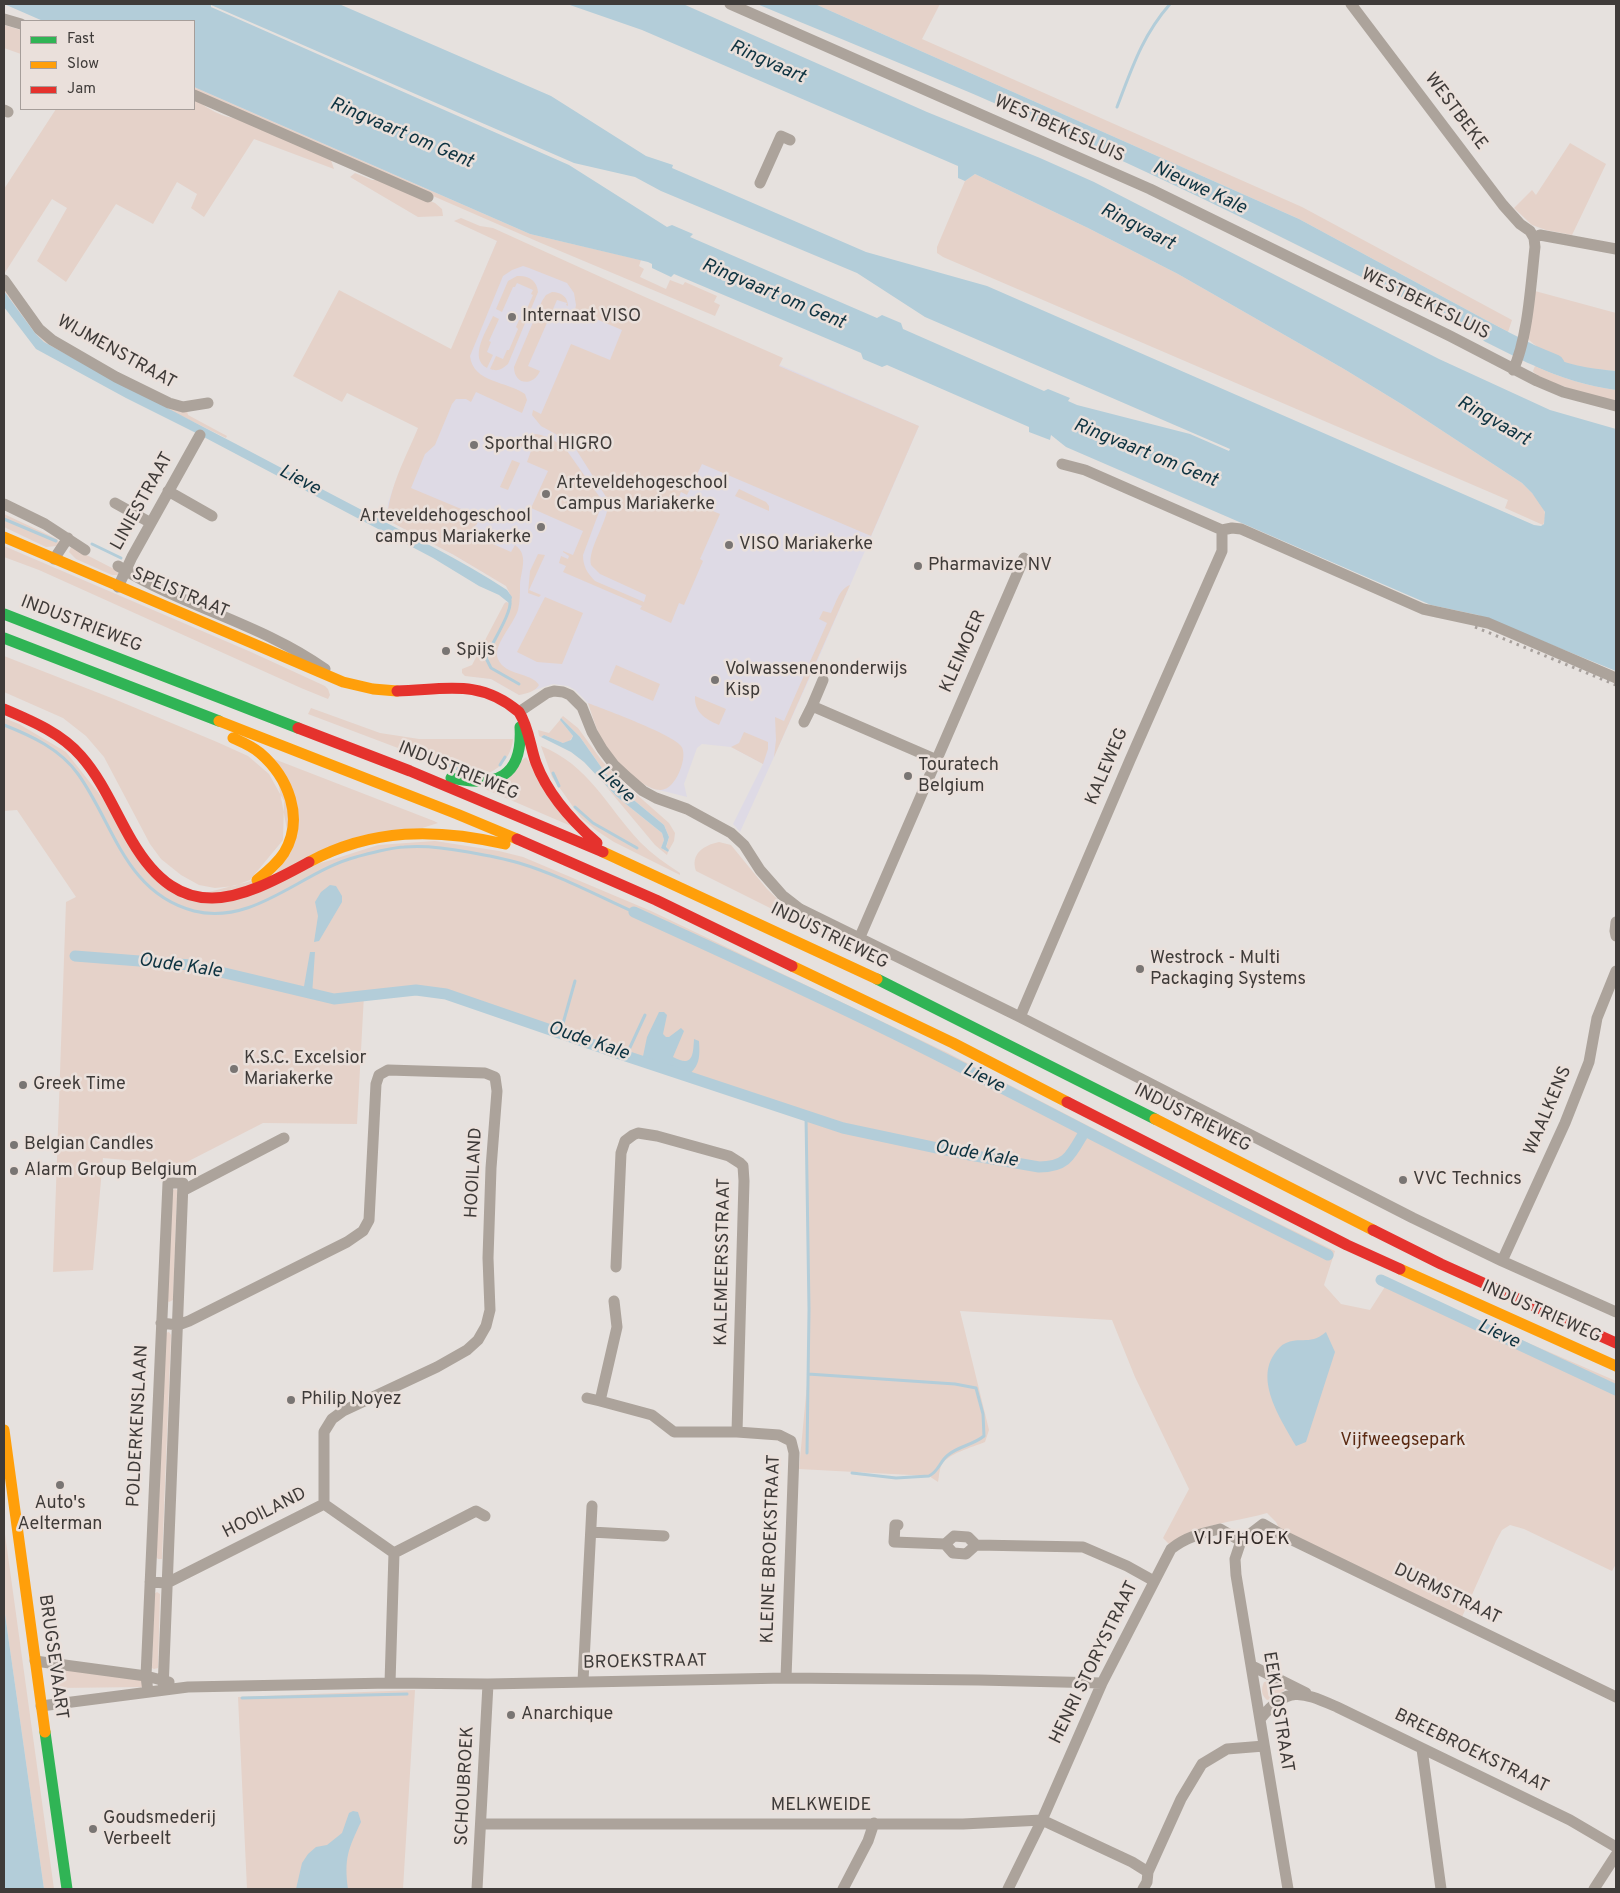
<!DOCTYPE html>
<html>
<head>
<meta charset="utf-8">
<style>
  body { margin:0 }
  #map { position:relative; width:1620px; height:1893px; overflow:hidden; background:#e6e1de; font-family:Overpass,sans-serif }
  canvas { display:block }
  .frame { position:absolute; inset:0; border:5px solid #3f3b39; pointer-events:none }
  .legend { position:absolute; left:20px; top:20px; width:175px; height:90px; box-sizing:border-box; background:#eae0db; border:1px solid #a69e9a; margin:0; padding:6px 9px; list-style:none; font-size:15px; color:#3f3b39 }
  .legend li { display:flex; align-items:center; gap:10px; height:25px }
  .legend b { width:25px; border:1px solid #a69e9a }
</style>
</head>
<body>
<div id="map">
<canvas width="1620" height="1893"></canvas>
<div class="frame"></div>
<ul class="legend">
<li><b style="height:6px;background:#30b455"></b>Fast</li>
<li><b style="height:6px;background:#ff9f0a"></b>Slow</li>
<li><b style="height:6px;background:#e5322d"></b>Jam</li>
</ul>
</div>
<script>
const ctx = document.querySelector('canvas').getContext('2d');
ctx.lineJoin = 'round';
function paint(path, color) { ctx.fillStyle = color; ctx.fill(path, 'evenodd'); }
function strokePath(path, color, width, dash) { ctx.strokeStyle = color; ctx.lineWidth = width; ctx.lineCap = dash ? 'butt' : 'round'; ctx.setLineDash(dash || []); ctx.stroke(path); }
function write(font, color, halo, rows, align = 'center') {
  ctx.font = font + ' Overpass,sans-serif'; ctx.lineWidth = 5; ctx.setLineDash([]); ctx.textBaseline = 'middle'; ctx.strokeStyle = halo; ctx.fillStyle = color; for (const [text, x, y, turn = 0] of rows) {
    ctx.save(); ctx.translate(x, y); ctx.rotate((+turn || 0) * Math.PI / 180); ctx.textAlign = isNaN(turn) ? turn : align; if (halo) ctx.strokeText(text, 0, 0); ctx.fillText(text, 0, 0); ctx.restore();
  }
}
const education = new Path2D(`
  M497 241 919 426 816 664 740 832 733 824 763 764 731 747 702 744 697 748 684 784 687 797 651 788 602 739 588 703 575 690 568 686 553 684 519 695 491 679 475 677 504 604 506 602 509 603 510 594 506 586 454 555 387 520 388 503 392 491Z`);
const green = new Path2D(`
  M815 4H940L922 39 1302 207 1512 320 1508 332 1299 219Z
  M4 25 21 30V54L4 48Z
  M194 87 530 234 641 260 639 266 644 269 640 277 666 289 670 280 683 285 685 282 717 296 714 302 720 305 715 316 541 243 194 92Z
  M194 98C200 101 202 105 208 108 216 113 227 118 237 118L331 160 334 169 254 139 204 217 191 208 197 194 177 182 153 224 116 204 66 282 37 261 67 208 52 199 4 274V189L56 109H194Z
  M1570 143 1606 164 1572 235 1546 230 1532 225 1514 208 1532 190 1536 195Z
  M355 173 372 180H381L435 203 442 209 443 216 418 217 350 177Z
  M975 174 1088 228 1178 274 1344 369 1403 405 1522 483C1532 493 1552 509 1543 525L1505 508 1508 500 943 257 937 253V247L965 181Z
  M461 218 480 226 493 228 636 293 783 358 779 366 919 426 871 536 702 464 687 495 681 492 679 497 720 514 700 559 703 561 684 605 679 603 671 623 640 609 642 606 563 572 566 566 559 563 561 556 568 559 569 556 563 552V551L573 555 583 531 531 508 548 471 527 462 531 451 518 445C527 424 552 438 565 448L601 499 602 504 583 555C583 566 587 573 595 581L644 602 646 595 600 574 591 565C587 548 610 520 608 500L572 443 541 426 532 415 533 410 541 414 571 344 610 360 622 330 575 310 576 305 574 293 567 283 529 268 523 266 512 270 503 276 470 356C473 383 507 381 525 394L527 400 522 413 476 392 471 402 466 399H456L452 404 435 445 425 454 411 488 478 516 477 524 470 531 475 536 511 552 515 545C529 555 521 570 520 584 520 593 520 602 518 610 514 624 492 646 498 659 505 676 531 672 539 685 536 691 526 694 519 695L491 679 465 676 462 673V669L472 665 504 604 506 602 509 603 510 594 506 586 454 555 387 520C389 487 406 457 418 428L347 393 342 402 293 376 339 290 451 349 497 241 454 221Z
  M517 276C528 275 537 280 538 292L508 364C502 369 498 372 490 369L496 356 503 359 507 350H509L518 329 516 327 519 320H522L533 295 531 294 533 290 517 283 515 287H513L502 312 496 309 508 281Z
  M4 286 37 332 187 411 188 415 227 436 226 438 157 404 44 342 35 333 4 291Z
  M1535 291 1616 313V371C1578 368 1557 366 1528 339Z
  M552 292C561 292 568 297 568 306L566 305 567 303 557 300 528 366 540 371C533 387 514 385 514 367L542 301 546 295Z
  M493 316 499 319 489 341 491 342 487 352 493 355 487 368C468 358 487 330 493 316Z
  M1535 366C1561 378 1587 386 1616 390V402C1603 399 1538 381 1533 371Z
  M512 460 520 463 508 490 500 487Z
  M739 489 766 502 769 506V511L735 496Z
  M4 514 57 539 59 542 57 546 46 547 4 527Z
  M4 546 251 652 325 686 328 689 330 695 328 699 301 688 39 570 4 557Z
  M71 547 116 570 119 575H112L76 559 69 552Z
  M538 554 545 555 529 590 541 595 539 597 528 593 530 571Z
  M850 585 774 757 776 740 775 717 784 721 827 623 819 619 823 611 831 613C836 603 839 589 850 585Z
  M545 597 583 613 562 664 537 662 517 652Z
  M4 656 114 699 217 742 248 756 269 774 284 801 283 840 250 880 234 886 215 888 199 885 181 875 161 859 150 844 104 757 86 736 63 718 4 692Z
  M616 665 660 684 653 701 609 682Z
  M695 696 726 709 719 725C705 719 694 712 695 696Z
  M588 703C606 710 672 734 681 746 689 755 676 791 660 790 640 789 610 756 601 739 596 728 592 715 588 703Z
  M311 708 380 733 419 739H513C512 752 503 768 488 773 482 775 471 773 464 773L308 714Z
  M563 716 578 728 602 761 618 778 669 823 675 833 674 841 669 850 666 848 669 837 664 825 624 792 606 774 580 737 561 718Z
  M4 718 19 724 66 752 182 899 328 861 378 845 435 841 499 851 523 857 651 911 948 1053 1231 1200 1335 1251 1324 1285 1341 1304 1370 1310 1388 1282 1616 1381V1564L1612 1571 1524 1529 1510 1525 1502 1530 1496 1541 1462 1617 1280 1530 1276 1522 1267 1513C1243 1520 1218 1522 1194 1531 1185 1534 1177 1539 1169 1544L1163 1538 1189 1489 1135 1377 1112 1320 960 1311 989 1430 985 1442C973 1447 946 1454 941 1466 939 1471 939 1477 938 1482L929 1476 799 1469 808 1374 809 1310 806 1116 446 994 416 990 364 995 357 1124 263 1123 181 1165 103 1158 93 1270 53 1272 66 902 76 897 17 810 4 811Z
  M560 720 573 736 569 742 563 743 544 735 541 737 539 736 538 730 549 733Z
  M744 732 768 742V749L763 764 731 747 739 743Z
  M541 746C589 765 607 807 640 842 652 854 666 864 680 873V875L614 842 597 831 581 818 552 777Z
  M526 757 571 826 485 789Z
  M274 759 434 821 438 823 274 875 291 852Z
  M604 784 616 796 662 833 664 840 661 848 668 852 667 855 655 845Z
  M719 842 731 845 767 889 791 912 832 935 830 938 696 871C690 854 704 845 719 842Z
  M175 1189 177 1190V1195L173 1300 169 1302 166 1300 171 1191Z
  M169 1332 171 1335 162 1559H158L156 1557 165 1333Z
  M4 1527 54 1889H44L4 1607Z
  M157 1592 160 1594 158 1668 154 1669 152 1668 154 1594Z
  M55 1668 143 1679V1687L58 1688Z
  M1270 1681 1283 1687 1285 1690 1271 1699 1267 1700C1261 1695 1261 1689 1264 1682Z
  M415 1690 403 1889H247L238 1697Z`);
const water = new Path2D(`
  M4 4H339L551 96 646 156 673 165 672 168 866 252 987 286 1534 525 1541 526 1544 524 1545 512 1532 493 1522 483 1403 405 1344 369 1178 274 1088 228 975 174 965 181 958 178V166L642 30 567 4H683L927 112 1040 158 1094 182 1439 359 1550 410 1616 429V671L1478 615 1431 605 1066 447 1051 435 1050 440 1029 432V427L887 365 882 367 863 359 861 353 674 274 671 277 652 268V264L648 262 530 234 194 87V21H43ZM211 5 574 163 635 177 661 191 857 273 925 317 1230 449 1229 451 1190 434 1077 405 1068 401 1070 398 1048 389 1044 391 903 329 901 323 882 315 877 318 690 237 693 234 672 225 667 227 569 165 211 7Z
  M757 4H815L1299 219 1508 332 1511 344 1500 347C1368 280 1236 213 1101 151 988 98 872 52 757 4Z
  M4 291 35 333 44 342C148 399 254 453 358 508 407 534 462 560 507 590L512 597 511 602 509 603 499 595 479 586 433 558 200 435 126 398 36 349 4 307Z
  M1540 349C1563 366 1589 368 1616 371V390C1587 386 1561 378 1535 366L1531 354Z
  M561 718 580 737 606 774 624 792 664 825 669 837 666 847 669 850 668 852 661 848 664 840 662 833 616 796 584 762 571 752 541 737 544 735 563 743 571 740 573 736 560 720Z
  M330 885 336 886 342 896V902L319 941 314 942 318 916 315 902 321 892Z
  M310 952H315L312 995 303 992Z
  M659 1012H664L667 1015 663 1034 666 1037H669L681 1028 684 1031 673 1057C693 1068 693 1055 694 1039L699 1041C700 1057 700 1066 687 1076L642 1061 647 1037Z
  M1326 1332 1335 1352 1306 1442 1296 1446C1282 1421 1254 1381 1275 1353 1278 1349 1281 1345 1286 1343 1300 1336 1310 1346 1326 1332Z
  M4 1607 44 1889H4Z
  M353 1811 358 1812 361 1822C348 1849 344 1859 348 1889H296L302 1863 308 1854 316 1847 327 1845 342 1833 349 1813Z`);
const stream = new Path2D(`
  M1117 107C1132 68 1142 36 1170 4
  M4 519 56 541
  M92 544 121 558
  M140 568 173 583
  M510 601C512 613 491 644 486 658L491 668 519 684
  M4 725C32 736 60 749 78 774 114 824 125 893 194 911 254 926 302 871 356 857 371 853 388 848 404 847 425 845 447 848 468 852 485 855 502 858 519 863 559 875 596 895 634 912
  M445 764 458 769
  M500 765 505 757
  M553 773 559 786
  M575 807 593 823 637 848
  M560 1034 575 981
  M626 1056 645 1015
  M806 1116 809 1310 807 1453
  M808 1374 955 1384 976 1388 983 1414 984 1436C973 1445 959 1446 948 1455 940 1461 939 1471 929 1476L896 1478 852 1473
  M242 1698 407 1694`);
const canal = new Path2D(`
  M634 912C739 960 844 1008 947 1060 1074 1124 1200 1192 1328 1255
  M75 956 191 965 334 999 416 990 446 994 626 1056 843 1128 970 1155 1039 1167C1065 1167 1070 1157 1082 1136
  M1381 1280 1616 1390`);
const river = new Path2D(`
  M1489 333 1531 354 1555 364`);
const street = new Path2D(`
  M730 4 1150 189 1450 336 1537 381 1563 392 1616 406
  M1351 4 1503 205 1520 224 1530 231 1534 238 1535 247C1531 282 1528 339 1513 370
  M4 19 21 24
  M194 95 428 197
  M4 110 8 112
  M760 183 781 136 790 140
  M1534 238 1540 235 1616 249
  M4 280 39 329 52 340 116 377 169 403 183 407 208 403
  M1062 464 1085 470 1222 530
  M168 491 212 516
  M115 503 151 523
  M4 504 45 524 85 550
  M1222 530 1232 528 1241 529 1423 609 1488 623 1616 678
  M54 559 68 538
  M118 566C184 607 262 624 325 669
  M118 587 132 557 200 435
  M823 680 812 706 937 760
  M519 712 547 693 554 691 563 692 570 695 582 707 592 732 602 749 614 765 628 778 643 791 656 798 687 809 731 833 744 845 760 870 782 895 800 909 1020 1017 1413 1218 1502 1261 1616 1312
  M804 722 812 706
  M1616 922 1615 931 1616 936
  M859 939 1024 558
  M1020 1017 1130 760 1222 551V530
  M184 1190 284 1138
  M1502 1261 1565 1123 1589 1062 1597 1018 1616 971
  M616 1267 621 1153 625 1141 633 1135 638 1133 657 1136 729 1156 740 1163 743 1166 744 1181 737 1432
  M614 1301 617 1327 600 1401 652 1415 674 1432H737L779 1435 791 1441 794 1453 786 1678
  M587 1398 600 1401
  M324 1504 394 1553
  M898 1525H895L894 1542 945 1544
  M591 1532 664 1536
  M1241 1541 1235 1559 1236 1575 1288 1889
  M976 1545 966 1554 953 1553 945 1544 954 1536 968 1537 976 1545 1083 1547 1127 1566 1154 1581
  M150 1582 167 1583 324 1504V1432L332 1419 343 1411 437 1367 467 1350 478 1340 486 1326 490 1310 488 1258 491 1168 497 1091 495 1077 485 1073 388 1070 379 1075 376 1084 369 1220 363 1231 347 1242 189 1321 178 1325 161 1323
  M35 1661 146 1676 169 1682
  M1252 1666 1306 1693
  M583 1681 592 1506
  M390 1683 394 1553 476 1511 485 1516
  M148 1692 146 1676 168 1183H183L163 1690
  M41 1706 188 1687 390 1683 488 1684 786 1678 979 1680 1102 1683
  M1261 1718C1288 1685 1302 1692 1337 1707L1570 1820 1616 1847
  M1422 1749 1441 1889
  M482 1824H963L1042 1820 1132 1862 1148 1872
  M477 1889 488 1684
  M843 1889 868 1841 874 1823
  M1008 1889 1042 1820 1102 1683 1171 1549C1186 1537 1202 1533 1220 1529L1241 1541 1263 1524 1282 1535 1616 1697
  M1143 1889 1147 1882 1148 1872 1181 1799 1202 1764 1227 1749 1264 1746
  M1594 1889 1616 1855`);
const fast = new Path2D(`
  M4 614 298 728
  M4 638 219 721
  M451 778C496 788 523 777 520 727
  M877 979 1155 1119
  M45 1732 67 1889`);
const slow = new Path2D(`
  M4 537 343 682 373 689 397 691
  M219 721 457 814 517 839
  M233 738C242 742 252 746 260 753 288 777 305 818 284 853 277 864 267 872 257 880
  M603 852 877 979
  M309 862C372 828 436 828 505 844
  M792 966 953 1043 1067 1102
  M1155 1119 1373 1230
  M1400 1269 1616 1366
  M4 1430 45 1732`);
const jam = new Path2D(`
  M397 691C444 690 479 678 519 712
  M4 709C32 721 61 733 81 756 103 781 115 812 132 841 182 926 238 901 309 862
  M519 712C529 728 530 746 536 763 548 795 572 821 597 843
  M298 728 410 771 603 852
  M517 839 656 900 792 966
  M1067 1102 1347 1245 1400 1269
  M1373 1230 1441 1264 1616 1343`);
const rail = new Path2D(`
  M1475 627 1616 685`);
const markers = [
  [512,317,5,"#797573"],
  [474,445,5,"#797573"],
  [546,494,5,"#797573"],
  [541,527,5,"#797573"],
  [729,545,5,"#797573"],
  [918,566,5,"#797573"],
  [446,651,5,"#797573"],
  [715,680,5,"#797573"],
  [908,776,5,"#797573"],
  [1140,969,5,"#797573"],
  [234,1069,5,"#797573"],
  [23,1085,5,"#797573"],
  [14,1145,5,"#797573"],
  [14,1171,5,"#797573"],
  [1403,1180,5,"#797573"],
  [291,1400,5,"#797573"],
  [60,1485,5,"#797573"],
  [511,1715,5,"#797573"],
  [93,1829,5,"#797573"]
];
const streetNames = [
  ["WESTBEKE",1455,112,53],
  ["WESTBEKESLUIS",1059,130,24],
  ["WESTBEKESLUIS",1425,305,26],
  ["WIJMENSTRAAT",116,353,29],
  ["LINIESTRAAT",143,502,-61],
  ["SPEISTRAAT",180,594,23],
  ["INDUSTRIEWEG",81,625,21],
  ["KLEIMOER",964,652,-66],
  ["KALEWEG",1108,767,-67],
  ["INDUSTRIEWEG",458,772,22],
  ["INDUSTRIEWEG",829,937,26],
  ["WAALKENS",1549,1111,-67],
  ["INDUSTRIEWEG",1192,1119,27],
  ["HOOILAND",475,1173,-87],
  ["KALEMEERSSTRAAT",724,1262,-89],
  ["INDUSTRIEWEG",1541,1313,24],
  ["POLDERKENSLAAN",139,1426,-87],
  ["HOOILAND",265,1514,-27],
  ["KLEINE BROEKSTRAAT",772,1549,-88],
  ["DURMSTRAAT",1447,1595,26],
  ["BRUGSEVAART",52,1657,82],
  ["BROEKSTRAAT",645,1663,-1],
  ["HENRI STORYSTRAAT",1095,1663,-64],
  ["EEKLOSTRAAT",1277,1712,81],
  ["BREEBROEKSTRAAT",1471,1752,26],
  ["SCHOUBROEK",466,1786,-87],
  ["MELKWEIDE",821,1806]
];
const poiNames = [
  ["Internaat VISO",522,317],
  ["Sporthal HIGRO",484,445],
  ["Arteveldehogeschool",556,484],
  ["Campus Mariakerke",556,505],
  ["Arteveldehogeschool",531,517,"right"],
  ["campus Mariakerke",531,538,"right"],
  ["VISO Mariakerke",739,545],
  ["Pharmavize NV",928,566],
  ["Spijs",456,651],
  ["Volwassenenonderwijs",725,670],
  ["Kisp",725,691],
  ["Touratech",918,766],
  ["Belgium",918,787],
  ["Westrock - Multi",1150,959],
  ["Packaging Systems",1150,980],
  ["K.S.C. Excelsior",244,1059],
  ["Mariakerke",244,1080],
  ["Greek Time",33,1085],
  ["Belgian Candles",24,1145],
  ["Alarm Group Belgium",24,1171],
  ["VVC Technics",1413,1180],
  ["Philip Noyez",301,1400],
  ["Auto's",60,1504,"center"],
  ["Aelterman",60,1525,"center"],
  ["Anarchique",521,1715],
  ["Goudsmederij",103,1819],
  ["Verbeelt",103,1840]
];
const parkNames = [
  ["Vijfweegsepark",1403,1441]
];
const waterNames = [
  ["Ringvaart",767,63,24],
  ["Ringvaart om Gent",401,134,23],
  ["Nieuwe Kale",1199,189,25],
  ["Ringvaart",1137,228,27],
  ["Ringvaart om Gent",773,295,23],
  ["Ringvaart",1493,422,30],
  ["Ringvaart om Gent",1145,454,22],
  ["Lieve",299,481,28],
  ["Lieve",615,785,44],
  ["Oude Kale",180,967,8],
  ["Oude Kale",588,1042,19],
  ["Lieve",983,1079,27],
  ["Oude Kale",976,1155,10],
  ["Lieve",1498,1335,25]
];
const neighbourhoodNames = [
  ["VIJFHOEK",1242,1540]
];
paint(education, '#dedae5');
paint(green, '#e5d2c9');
paint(water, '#b3cdd9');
strokePath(stream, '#b3cdd9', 3);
strokePath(canal, '#b3cdd9', 11);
strokePath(river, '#b3cdd9', 19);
strokePath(street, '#aca39b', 11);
strokePath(fast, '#30b455', 11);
strokePath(slow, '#ff9f0a', 11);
strokePath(jam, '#e5322d', 11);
strokePath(rail, '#a8a19d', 3, [2.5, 5]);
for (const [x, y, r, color] of markers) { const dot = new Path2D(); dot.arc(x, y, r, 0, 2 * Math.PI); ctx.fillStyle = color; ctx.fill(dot); strokePath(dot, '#eae0db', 2); }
write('18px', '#3f3b39', '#eae0db', streetNames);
write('18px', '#3f3b39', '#eae0db', poiNames, 'left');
write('18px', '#5b2a12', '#eae0db', parkNames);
write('italic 19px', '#0e3341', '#eae0db', waterNames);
ctx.letterSpacing = '1px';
write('19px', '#322a27', '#eae0db', neighbourhoodNames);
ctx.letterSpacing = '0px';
</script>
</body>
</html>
